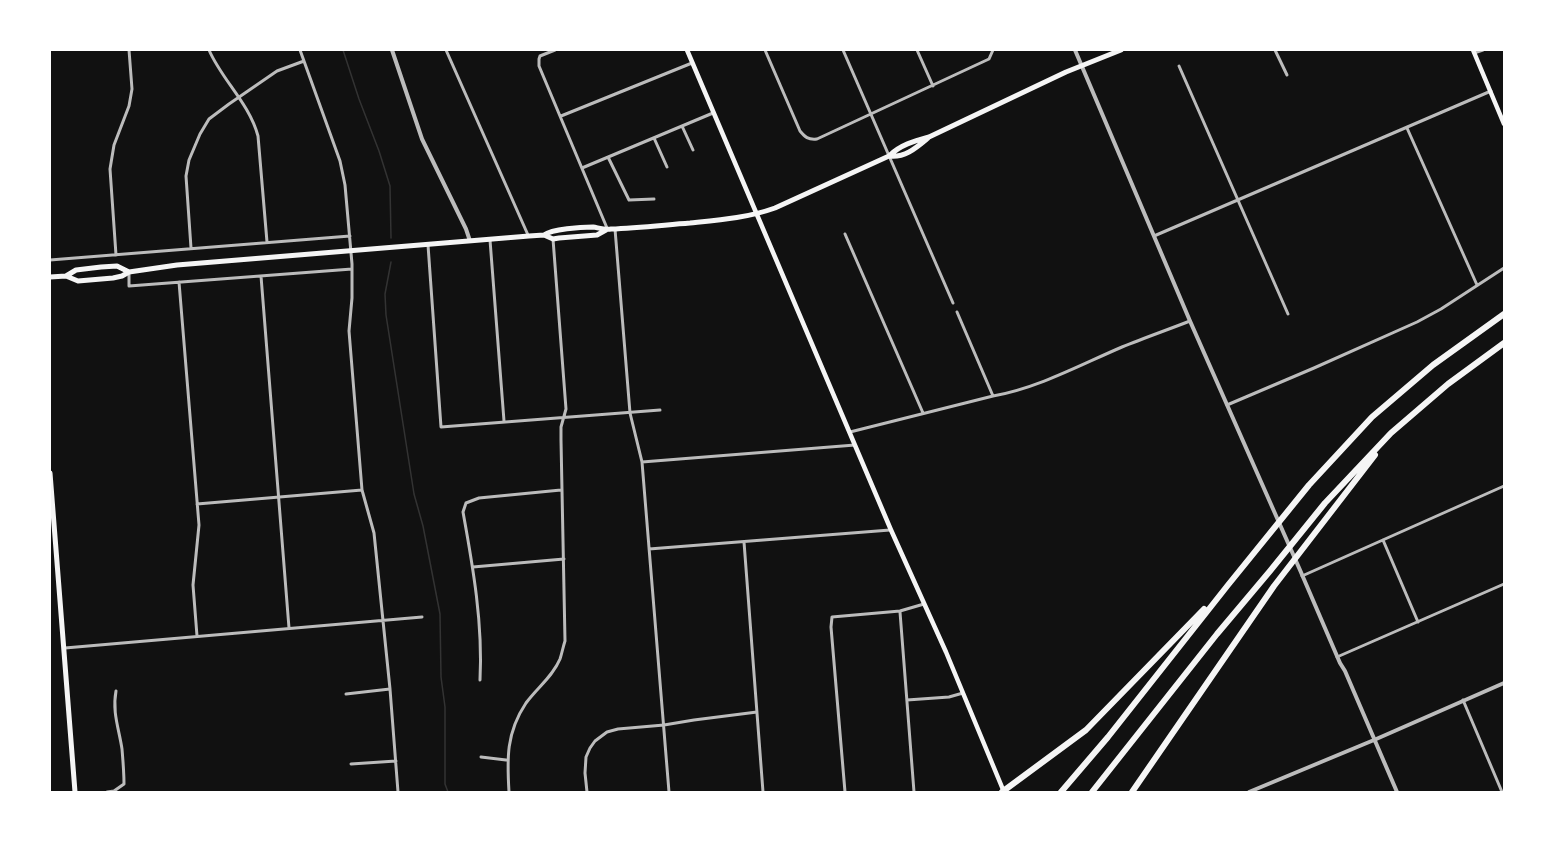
<!DOCTYPE html>
<html>
<head>
<meta charset="utf-8">
<style>
  body { margin:0 }
  #map { position:relative; width:1554px; height:842px; overflow:hidden; background:#111; font-family:Roboto,sans-serif }
  canvas { display:block }
  .frame { position:absolute; inset:0; border:51px solid #fff; pointer-events:none }
</style>
</head>
<body>
<div id="map">
<canvas width="1554" height="842"></canvas>
<div class="frame"></div>
</div>
<script>
const ctx = document.querySelector('canvas').getContext('2d');
ctx.lineJoin = 'round';
function strokePath(path, color, width, dash) { ctx.strokeStyle = color; ctx.lineWidth = width; ctx.lineCap = dash ? 'butt' : 'round'; ctx.setLineDash(dash || []); ctx.stroke(path); }
const stream = new Path2D(`
  M343 50 359 99 379 151 390 186 391 238
  M391 262 385 294 386 315 414 494 423 526 440 614 441 677 445 707V784L448 792`);
const minor = new Path2D(`
  M209 50C222 80 249 103 258 136L267 242
  M300 50 340 161 345 185 352 264V298L349 331 362 490 374 533 390 689 398 792
  M446 50 528 235
  M555 50 540 56 539 59V66L607 228
  M765 50 800 131C805 137 808 140 817 139L989 59 993 50
  M843 50 953 303
  M917 50 933 86
  M1275 50 1287 75
  M1474 53 1483 50
  M1179 66 1288 314
  M561 116 692 63
  M682 126 693 150
  M1407 128 1477 285
  M654 138 667 167
  M608 157 629 200 654 199
  M582 168 713 113
  M615 229 630 413 642 462 669 792
  M845 234 923 413
  M1154 236 1491 91
  M490 240 504 421
  M428 245 441 427 660 410
  M191 248 186 176 189 160 200 134 209 119 229 104 277 71 304 61
  M116 255 110 169 114 145 129 106 132 89 129 50
  M50 260 350 236
  M129 273V286L352 269
  M261 276 289 628
  M179 282 199 525 193 585 197 636
  M957 312 993 396
  M1227 405 1314 368 1417 322 1441 309 1504 268
  M850 432 993 396C1038 388 1080 365 1122 347 1144 338 1167 330 1190 321
  M642 462 855 445
  M197 504 362 490
  M1383 540 1418 622
  M744 542 763 792
  M649 549 890 530
  M473 567 564 559
  M1302 576 1504 486
  M900 612 914 792
  M65 648 422 617
  M1337 657 1504 584
  M480 680C483 624 473 567 463 512L466 503 479 498 561 490
  M346 694 390 689
  M907 700 949 697 963 693
  M1463 700 1502 792
  M481 757 506 760
  M351 764 396 761
  M107 792 114 791 124 784C124 772 123 761 122 749 119 729 112 712 116 691
  M509 792C507 759 506 733 526 703 537 688 553 676 560 659 562 653 563 647 565 641L561 440V427L566 409 553 239
  M587 792 585 773 586 757 590 748 595 741 607 732 618 729 664 725 694 720 757 712
  M845 792 831 627 832 617 900 611 924 604`);
const tertiary = new Path2D(`
  M392 50 422 139 466 229 470 241
  M1075 50 1190 321 1300 570 1340 663 1345 671 1397 792
  M1249 792 1374 740 1504 683`);
const secondary = new Path2D(`
  M687 50 891 530 946 652 1004 792
  M1473 50 1504 124`);
const primary = new Path2D(`
  M889 156C905 158 916 148 928 138
  M544 235C552 229 581 227 593 227 599 228 605 230 611 229 637 228 664 225 690 223 720 220 747 218 775 208L889 156C900 145 914 141 929 137L1066 72 1121 50
  M66 276 76 270 101 267 117 266 129 272
  M50 277 66 276 78 281 113 278 122 276 129 272 177 265 529 236 544 235 553 239 559 238 597 235 606 230
  M50 473 75 792`);
const motorway = new Path2D(`
  M1002 792 1086 730 1204 609
  M1061 792 1108 737 1228 585 1309 485 1372 417 1433 365 1504 314
  M1092 792 1217 634 1270 571 1325 503 1391 433 1448 384 1504 343
  M1132 792 1274 586 1375 455`);
strokePath(stream, '#333', 1.5);
strokePath(minor, '#bcbcbc', 3);
strokePath(tertiary, '#bcbcbc', 4);
strokePath(secondary, '#f5f5f5', 4.5);
strokePath(primary, '#f5f5f5', 5);
strokePath(motorway, '#f5f5f5', 6);
</script>
</body>
</html>
